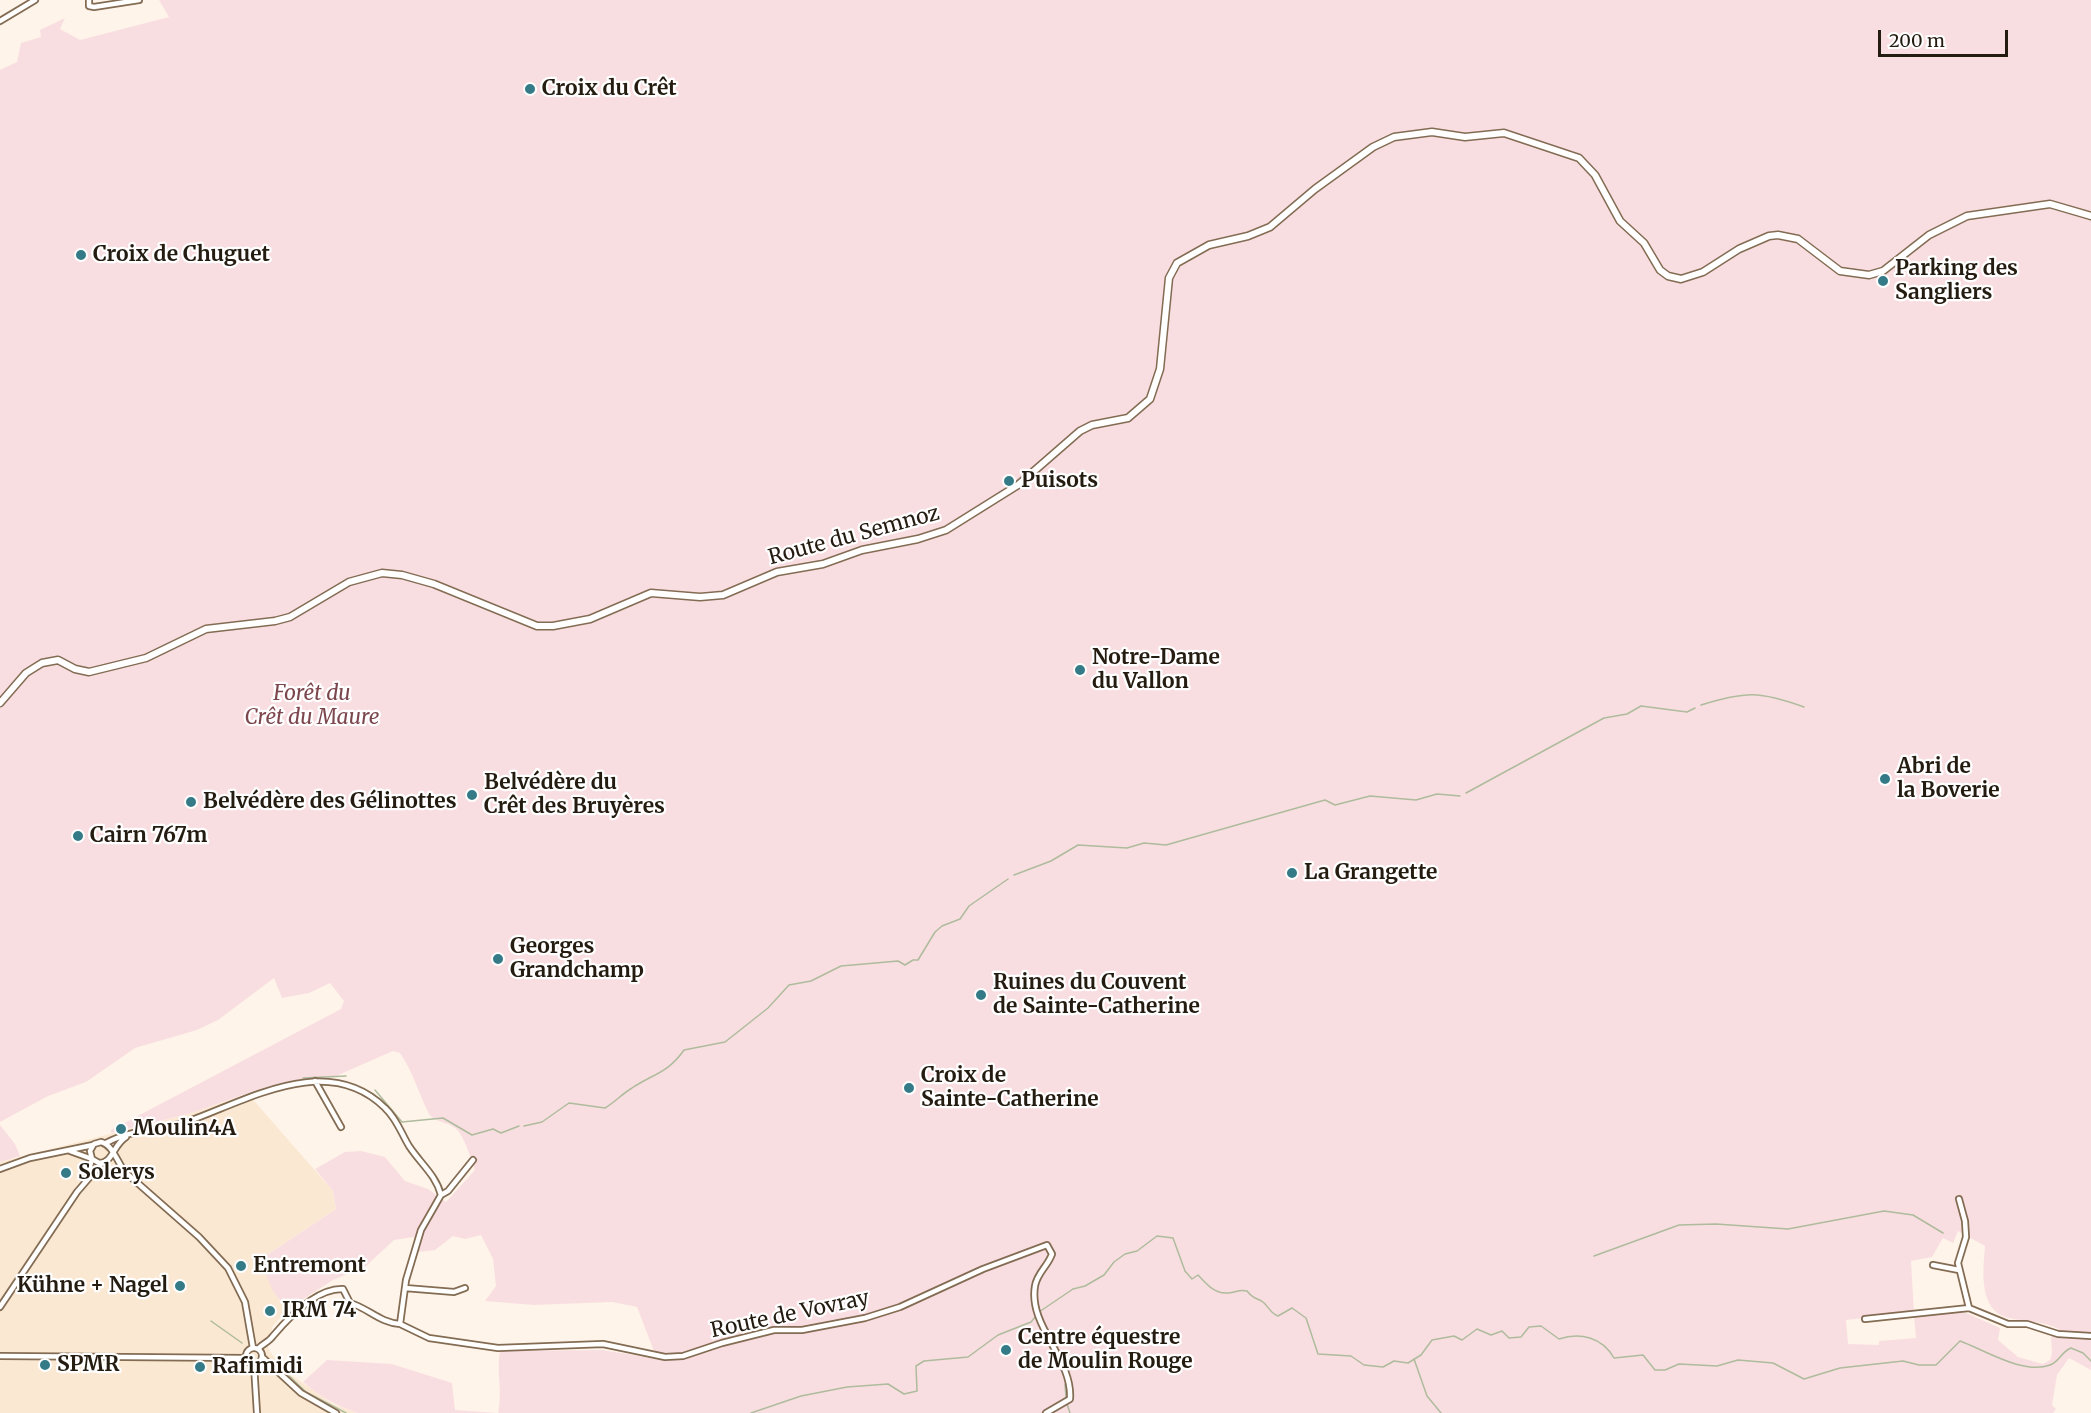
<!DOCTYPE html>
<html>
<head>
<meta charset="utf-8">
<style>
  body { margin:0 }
  #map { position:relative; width:2091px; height:1413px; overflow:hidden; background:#fff4e9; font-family:Merriweather,serif }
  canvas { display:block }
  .scale { position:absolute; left:1878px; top:30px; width:130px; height:27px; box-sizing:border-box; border:3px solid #251c11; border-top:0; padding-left:8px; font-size:18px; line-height:21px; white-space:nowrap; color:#251c11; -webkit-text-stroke:4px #fff; paint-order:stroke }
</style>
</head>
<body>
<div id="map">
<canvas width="2091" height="1413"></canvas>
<div class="scale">200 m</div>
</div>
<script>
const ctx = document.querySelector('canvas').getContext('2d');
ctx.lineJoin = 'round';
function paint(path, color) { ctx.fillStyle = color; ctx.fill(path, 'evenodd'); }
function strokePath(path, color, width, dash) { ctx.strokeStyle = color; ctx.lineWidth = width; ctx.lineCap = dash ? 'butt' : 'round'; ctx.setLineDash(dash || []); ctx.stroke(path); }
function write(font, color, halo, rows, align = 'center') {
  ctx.font = font + ' Merriweather,serif'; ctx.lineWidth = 4.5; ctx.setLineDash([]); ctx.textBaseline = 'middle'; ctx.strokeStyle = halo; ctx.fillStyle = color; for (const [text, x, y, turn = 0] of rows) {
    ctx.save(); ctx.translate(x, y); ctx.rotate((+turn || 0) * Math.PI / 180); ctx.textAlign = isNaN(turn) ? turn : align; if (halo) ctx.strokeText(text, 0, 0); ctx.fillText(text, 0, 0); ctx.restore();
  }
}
const built = new Path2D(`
  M248 1094 333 1191 336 1209 261 1259 280 1302 288 1309 272 1327V1335L265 1338 270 1352 287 1372 333 1404 357 1413H0V1162L188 1114Z`);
const green = new Path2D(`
  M159 0H2091V1370L2069 1358 2057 1375 2052 1405 2056 1409 2053 1413H357C336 1405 320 1397 303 1382L327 1360 392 1364 452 1383 455 1410 498 1413C503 1389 496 1374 500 1351L602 1350 657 1359 637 1307 612 1302 534 1305 485 1301 496 1286 493 1259 481 1235 465 1239 453 1236 435 1250 418 1252 414 1237 394 1240 365 1267 333 1280 288 1309C272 1294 267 1279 261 1259L336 1209 333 1191 315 1169 345 1152 361 1151 385 1157 405 1181 428 1189 446 1202 475 1170C470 1158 465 1136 455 1128 446 1121 434 1123 428 1112 418 1092 414 1074 400 1053L393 1051 336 1076 296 1080 266 1087 188 1114 111 1133V1130L341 1009 344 1001 330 983 309 993 282 998 274 978 218 1020 197 1030 135 1048 86 1082 48 1096 0 1122V70L17 62 21 43 41 37 40 30 65 18 60 29 80 40 169 17ZM1958 1231 1985 1246C1983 1271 1978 1311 2009 1318 2026 1322 2043 1321 2059 1329L2051 1337 2052 1353 2050 1360 2043 1364 2018 1357 1998 1340 2000 1328 1964 1312 1914 1316 1916 1338 1879 1341V1345L1848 1344 1846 1320 1914 1312 1911 1261 1932 1257 1943 1238 1953 1243Z
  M0 1125 15 1144 20 1156 0 1162Z`);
const stream = new Path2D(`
  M1701 705C1746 691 1760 691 1804 707
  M1466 793 1604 718 1627 714 1641 706 1687 712 1695 708
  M1014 875 1051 861 1078 845 1127 848 1144 843 1166 845 1325 800 1335 805 1370 796 1416 800 1437 794 1460 796
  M303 1078 346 1076
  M375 1090 402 1122 443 1118 472 1135 493 1129 501 1133 519 1126
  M524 1126 542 1122 569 1103 605 1108C615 1102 622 1094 632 1088 653 1074 668 1073 684 1050L725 1042 768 1008 789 985 811 981 841 966 898 961 905 965 913 960H918L935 932 942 926 960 919 969 906 1008 879
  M1594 1256 1679 1225 1716 1224 1788 1229 1884 1211 1913 1215 1943 1233
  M1039 1312 1073 1289 1085 1286 1104 1275 1114 1262 1125 1254 1137 1251 1157 1236 1173 1238 1185 1271 1192 1279 1198 1275C1206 1283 1214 1294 1227 1293 1235 1293 1238 1289 1247 1291 1254 1300 1256 1297 1263 1302 1270 1308 1270 1313 1278 1316L1292 1308 1306 1318 1318 1354 1351 1356 1364 1365 1383 1367 1394 1361 1408 1363 1421 1355 1432 1340 1454 1336 1462 1340 1477 1329 1491 1335 1502 1331 1509 1338 1521 1337 1529 1327 1541 1326 1559 1339C1580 1332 1602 1337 1614 1358L1643 1355 1655 1370H1665L1679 1364 1717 1366 1738 1360 1773 1363 1804 1379 1840 1368 1903 1361 1919 1365H1936L1960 1341C1985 1350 2023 1375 2050 1365 2059 1362 2061 1352 2071 1348L2083 1353 2091 1361
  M211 1321 242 1343
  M1414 1359 1427 1396 1441 1413
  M285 1372 306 1392 346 1413
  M1065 1384 1066 1398
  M1067 1404 1070 1413
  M751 1413 801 1396 847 1387 888 1384 904 1394 917 1391 916 1366 924 1361 968 1357 998 1335 1031 1322 1036 1316`);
const street = new Path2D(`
  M89 0V6L94 7 139 0
  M0 21 35 0
  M315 1081 341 1127
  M126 1137C113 1145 113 1163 99 1163L92 1159 90 1151 94 1144 101 1142C113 1145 117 1162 125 1172L199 1237 228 1268 245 1302 253 1348
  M106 1143C131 1129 163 1130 189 1121 250 1099 328 1052 385 1108 397 1119 401 1133 409 1146 420 1163 436 1175 441 1195L421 1230 406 1280 400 1324 429 1338 498 1348 603 1344 665 1357 683 1356 722 1343 774 1330H802L865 1318 900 1307 983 1269 1047 1245 1052 1254C1048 1266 1037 1273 1035 1286 1028 1326 1073 1359 1070 1399L1046 1413
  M70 1151 92 1159 87 1177
  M0 1169 30 1158 93 1145
  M441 1195 448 1191 473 1160
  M1959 1199 1965 1221 1966 1237 1958 1263 1969 1308
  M1933 1265 1959 1270
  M405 1288 454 1292 465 1288
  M0 1307 77 1192 102 1163
  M1865 1319 1969 1308 2008 1324H2027L2058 1334 2091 1336
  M246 1356a8 8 0 1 1 16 0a8 8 0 1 1-16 0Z
  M258 1349C262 1344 269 1342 273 1336 289 1317 316 1288 343 1289L350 1303C368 1308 380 1323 400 1324
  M0 1356 246 1358
  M262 1357 301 1393 336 1413
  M254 1365 257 1413`);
const secondary = new Path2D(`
  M0 703 26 673 42 663 58 660 75 669 89 672 146 658 206 629 275 621 290 617 349 582 382 573 402 575 434 584 537 626H553L590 619 651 593 700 597 723 595 777 572 823 564 862 550 918 539 946 530 1018 485 1080 431 1092 425 1128 418 1150 399 1160 369 1169 278 1177 263 1209 245 1248 236 1270 227 1315 189 1373 147 1394 137 1432 132 1465 137 1504 133 1579 158 1595 175 1620 221 1644 243 1660 270 1668 276 1681 279 1703 272 1739 249 1769 236 1778 235 1798 239 1840 271 1869 275 1883 271 1929 235 1967 216 2050 204 2091 216`);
const markers = [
  [530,89,6,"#357b87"],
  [81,255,6,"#357b87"],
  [1883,281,6,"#357b87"],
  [1009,481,6,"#357b87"],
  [1080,670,6,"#357b87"],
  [1885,779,6,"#357b87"],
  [472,795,6,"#357b87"],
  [191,802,6,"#357b87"],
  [78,836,6,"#357b87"],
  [1292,873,6,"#357b87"],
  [498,959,6,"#357b87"],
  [981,995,6,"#357b87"],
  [909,1088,6,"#357b87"],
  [121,1129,6,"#357b87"],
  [66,1173,6,"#357b87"],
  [241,1266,6,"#357b87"],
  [180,1286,6,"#357b87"],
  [270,1311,6,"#357b87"],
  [1006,1350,6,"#357b87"],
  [45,1365,6,"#357b87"],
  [200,1367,6,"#357b87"]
];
const poiNames = [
  ["Croix du Crêt",542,89],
  ["Croix de Chuguet",93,255],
  ["Parking des",1895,269],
  ["Sangliers",1895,293],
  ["Puisots",1021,481],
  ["Notre-Dame",1092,658],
  ["du Vallon",1092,682],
  ["Abri de",1897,767],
  ["la Boverie",1897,791],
  ["Belvédère du",484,783],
  ["Crêt des Bruyères",484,807],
  ["Belvédère des Gélinottes",203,802],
  ["Cairn 767m",90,836],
  ["La Grangette",1304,873],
  ["Georges",510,947],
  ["Grandchamp",510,971],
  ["Ruines du Couvent",993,983],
  ["de Sainte-Catherine",993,1007],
  ["Croix de",921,1076],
  ["Sainte-Catherine",921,1100],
  ["Moulin4A",133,1129],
  ["Solerys",78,1173],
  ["Entremont",253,1266],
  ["Kühne + Nagel",168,1286,"right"],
  ["IRM 74",282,1311],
  ["Centre équestre",1018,1338],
  ["de Moulin Rouge",1018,1362],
  ["SPMR",57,1365],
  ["Rafimidi",212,1367]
];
const streetNames = [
  ["Route du Semnoz",854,536,-15],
  ["Route de Vovray",790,1315,-12]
];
const parkNames = [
  ["Forêt du",312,694],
  ["Crêt du Maure",312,718]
];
paint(built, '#fbe8d3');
paint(green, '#f9dee1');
strokePath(stream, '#aebb9c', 1.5);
strokePath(street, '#836c53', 8);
strokePath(secondary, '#836c53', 9);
strokePath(street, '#fff', 4.5);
strokePath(secondary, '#fff', 6);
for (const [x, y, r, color] of markers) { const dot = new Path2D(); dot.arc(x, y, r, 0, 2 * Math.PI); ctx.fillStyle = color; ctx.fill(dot); strokePath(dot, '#fff', 2); }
write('bold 21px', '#251c11', '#fff', poiNames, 'left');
write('21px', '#251c11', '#fff', streetNames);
write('italic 21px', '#7c464d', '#fff', parkNames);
</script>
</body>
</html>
